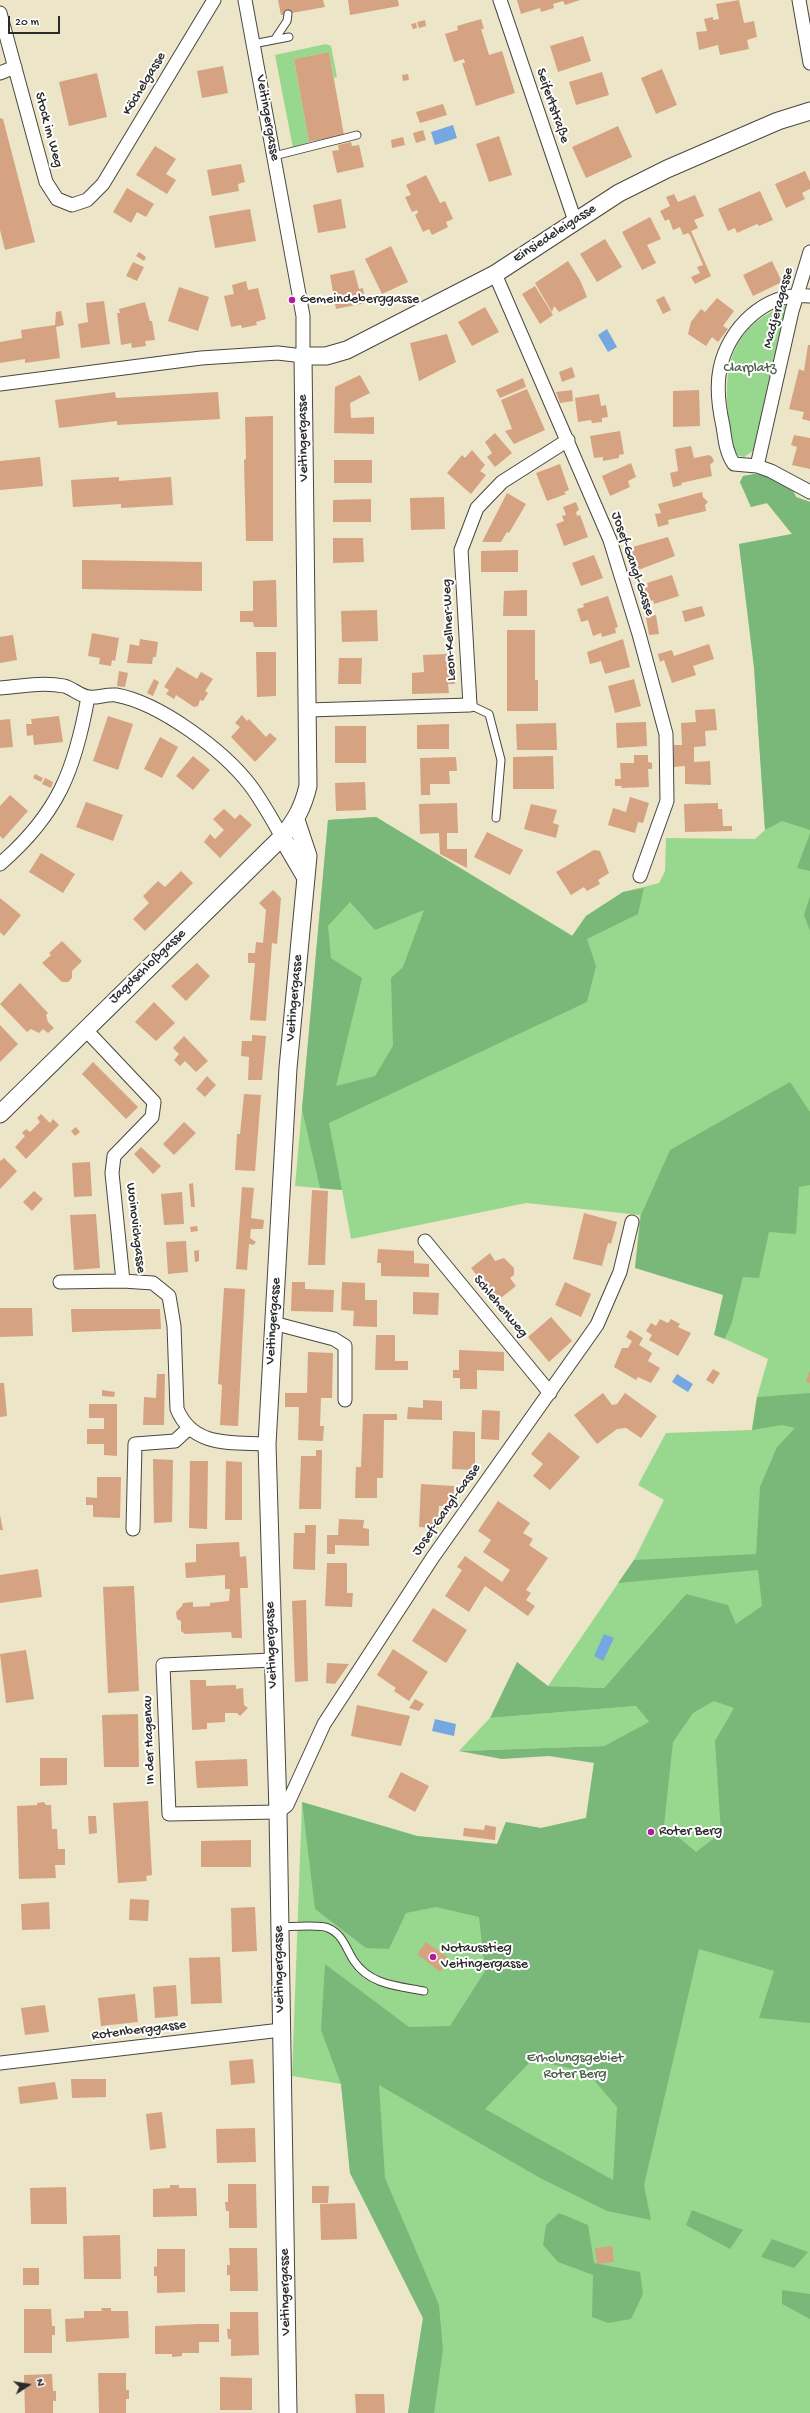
<!DOCTYPE html>
<html>
<head>
<meta charset="utf-8">
<style>
  body { margin:0 }
  #map { position:relative; width:810px; height:2413px; overflow:hidden; background:#ece5c7; font-family:"Gochi Hand",sans-serif }
  canvas { display:block }
  .north { position:absolute; left:8px; top:2365px; width:40px; height:40px; -webkit-text-stroke:3px #fff; paint-order:stroke; rotate:78deg; font-size:11px; font-weight:700; line-height:16px; text-align:center; color:#2b2b2b }
  .north::after { content:''; display:block; margin:auto; width:14px; height:18px; background:#2b2b2b; clip-path:polygon(50% 0,100% 100%,50% 72%,0 100%) }
  .scale { position:absolute; left:8px; top:16px; width:52px; height:18px; box-sizing:border-box; border:2px solid #2b2b2b; border-top:0; padding-left:5px; font-size:12px; line-height:14px; white-space:nowrap; color:#2b2b2b; -webkit-text-stroke:3px #fff; paint-order:stroke }
</style>
</head>
<body>
<div id="map">
<canvas width="810" height="2413"></canvas>
<div class="north">N</div>
<div class="scale">20 m</div>
</div>
<script>
const ctx = document.querySelector('canvas').getContext('2d');
ctx.lineJoin = 'round';
function paint(path, color) { ctx.fillStyle = color; ctx.fill(path, 'evenodd'); }
function strokePath(path, color, width, dash) { ctx.strokeStyle = color; ctx.lineWidth = width; ctx.lineCap = dash ? 'butt' : 'round'; ctx.setLineDash(dash || []); ctx.stroke(path); }
function write(font, color, halo, rows, align = 'center') {
  ctx.font = font + ' "Gochi Hand",sans-serif'; ctx.lineWidth = 4; ctx.setLineDash([]); ctx.textBaseline = 'middle'; ctx.strokeStyle = halo; ctx.fillStyle = color; for (const [text, x, y, turn = 0] of rows) {
    ctx.save(); ctx.translate(x, y); ctx.rotate((+turn || 0) * Math.PI / 180); ctx.textAlign = isNaN(turn) ? turn : align; if (halo) ctx.strokeText(text, 0, 0); ctx.fillText(text, 0, 0); ctx.restore();
  }
}
const green = new Path2D(`
  M326 44 331 46 337 77 334 78 329 52 294 59 309 142 293 148 275 55Z
  M788 305 753 451 744 457C737 456 736 454 733 448 722 386 719 329 788 305Z
  M755 474 793 489 796 497 810 502V2413H408L423 2318 350 2173 341 2084 292 2076 302 1802 417 1836 497 1844 506 1822 541 1828 586 1818 594 1763 646 1724 604 1746 459 1751 490 1718 636 1706 649 1722 686 1594 604 1688 548 1686 634 1560 664 1500 638 1485 666 1433 752 1430 757 1397 768 1359 725 1339 732 1323 743 1277 635 1268 640 1215 526 1203 351 1239 342 1190 295 1186 328 820 376 817 573 936 586 916 623 892 659 883 665 871 666 838 755 839 765 830 754 667 739 544 792 534 767 503 751 507 740 482 743 476Z`);
const forest = new Path2D(`
  M755 474C770 475 790 482 796 497L810 502V830L782 821 765 830 754 667 739 544 792 534 767 503 751 507 740 482 743 476Z
  M376 817 572 936 586 916 623 892 644 888 638 914 587 939 596 966 587 1002 329 1123 342 1190 320 1188 302 1109 328 820ZM350 902 375 930 424 910 403 967 391 978 393 1046 375 1076 336 1086 362 978 331 958 328 926Z
  M810 833V871L797 868Z
  M810 896V931L804 915Z
  M790 1082 810 1112V1185L799 1187 796 1234 769 1232 759 1278 743 1277 732 1323 725 1339 714 1335 723 1295 635 1268 641 1215 670 1150Z
  M810 1393V2023L759 2018 774 1971 699 1949 644 2185 651 2220 607 2211 540 2178 379 2085 385 2178 439 2305 443 2350 434 2413H408L423 2318 350 2173 341 2084 321 2030 325 1964 409 2027 450 2026 485 1971 479 1917 436 1907 406 1913 389 1949 366 1948 315 1909 302 1802 417 1836 497 1844 506 1822 541 1828 586 1818 594 1763 549 1756 502 1759 459 1751 604 1746 649 1722 636 1706 490 1718 517 1662 548 1686 604 1688 686 1594 728 1605 736 1624 762 1606 758 1570 618 1583 634 1560 756 1554 760 1487 777 1447 795 1428 782 1425 752 1430 757 1397ZM714 1701 734 1708 715 1741 721 1833 696 1852 664 1825 673 1742 693 1713ZM532 2060 587 2072 617 2107 613 2180 485 2109Z
  M692 2210 743 2230 730 2249 686 2225Z
  M559 2213 588 2225 594 2263 640 2272 643 2294 631 2319 608 2323 592 2317 593 2275 558 2262 543 2245 546 2225Z
  M772 2239 808 2252 794 2268 761 2257Z
  M782 2290 810 2294V2319L782 2304Z`);
const water = new Path2D(`
  M453 125 457 138 435 145 431 132Z
  M607 329 617 347 608 352 598 335Z
  M677 1374 693 1384 688 1392 672 1382Z
  M604 1634 614 1638 603 1661 594 1656Z
  M435 1719 456 1724 454 1736 432 1731Z`);
const building = new Path2D(`
  M278 0H323L325 7 281 15Z
  M348 0H398L399 6 350 15Z
  M517 0H580L565 5 563 1 553 4 554 8 541 12 540 8 521 14Z
  M739 0 744 23 754 21 757 37 747 40 749 49 720 55 718 45 699 50 696 32 707 31 704 19 713 17V20L719 19 716 4Z
  M481 19 484 29H481L489 55 502 51 515 93 476 106 462 63H465L464 59 454 62 445 34 458 30 457 26Z
  M425 20 426 26 419 28 417 22Z
  M416 23 417 28 413 29 411 24Z
  M583 36 591 61 558 72 550 46Z
  M329 52 344 135 309 142 294 59Z
  M223 66 228 93 202 98 197 71Z
  M662 69 677 105 656 114 641 78Z
  M602 72 609 95 576 105 569 82Z
  M97 73 107 117 69 126 59 82Z
  M408 74 409 80 403 81 402 75Z
  M443 104 447 115 420 123 416 112Z
  M0 118 3 119 35 242 5 250 0 230Z
  M618 126 632 157 586 178 572 147Z
  M423 130 426 140 416 143 413 133Z
  M499 136 512 175 489 182 476 144Z
  M403 137 405 145 392 148 391 140Z
  M351 142 352 146 359 145 364 167 337 173 332 151 339 150 338 145Z
  M155 146 176 159 166 174 176 180 167 194 136 175Z
  M241 164 245 182 238 184 239 191 212 196 207 170Z
  M805 171 810 182V189L802 193 805 199 786 208 775 184Z
  M426 175 440 203 445 201 453 219 446 222 448 227 432 235 429 229 423 232 415 215 418 213 417 210 412 212 405 197 411 195 406 185Z
  M127 188 154 204 146 217 137 212 131 223 113 212Z
  M760 191 773 220 759 226 757 224 737 233 735 228 728 231 718 209Z
  M674 194 678 202 695 195 704 216 694 220 698 228 691 231 711 276 695 284 691 277 700 273 697 267 703 265 690 235 688 233 683 235 680 227 673 230 669 219 665 221 660 211 670 206 666 197Z
  M341 199 346 228 318 233 313 205Z
  M250 209 256 241 215 248 209 216Z
  M650 217 661 239 647 245 656 263 642 270 622 232Z
  M605 239 622 267 597 282 580 254Z
  M391 246 408 282 382 294 365 259Z
  M139 252 146 257 144 261 136 256Z
  M568 261 580 280 587 297 559 312 554 306 552 312 535 283Z
  M772 261 782 282 753 296 743 275Z
  M133 262 144 267 137 281 126 276Z
  M354 270 359 289 363 288 365 303 336 309 330 275Z
  M246 281 248 290 258 288 266 319 256 322 257 325 242 328 241 325 231 327 224 296 234 294 232 285Z
  M535 286 553 315 540 324 522 294Z
  M179 287 209 297 198 331 168 321Z
  M664 296 671 310 663 314 656 300Z
  M717 298 734 311 723 326 728 329 718 342 712 337 706 346 688 334 691 322 701 309 705 312Z
  M104 301 110 344 81 348 78 324 88 322 86 303Z
  M145 302 150 321H152L155 340 145 341 146 346 132 348 131 343 121 345 117 313H120L119 309Z
  M485 307 499 332 472 346 458 322Z
  M61 311 64 325 56 327 60 358 25 363V359L0 363V342L22 338 21 330 55 325 56 312Z
  M447 334 456 362 419 381 410 343Z
  M808 345H810V421L802 419 804 412 789 409 799 369 804 371Z
  M572 367 575 377 562 382 559 372Z
  M360 375 370 393 350 403 351 418 374 417V434L334 433 335 387Z
  M523 378 526 387 500 398 496 390Z
  M527 389 545 430 514 444 505 431 512 429 501 400Z
  M572 390 573 401 560 403 556 392Z
  M699 390 700 426 673 427V391Z
  M115 392 116 398 218 392 220 419 117 425V421L59 428 55 400Z
  M599 394 601 406 606 405 608 417 602 418V422L592 423 591 420 578 422 575 398Z
  M273 416V541H246L244 460 246 459 245 417Z
  M620 431 624 454 619 455V458L603 461V457L594 458 590 436Z
  M495 433 512 453 495 467 487 457 492 453 485 442Z
  M794 435 810 438V469L792 465 797 447 791 445Z
  M691 446 694 458 709 455 712 457 714 461 710 465 712 476 681 483 682 485 673 487 670 473 678 471 675 449Z
  M472 450 485 465 480 471 486 475 471 494 447 473 462 455 465 458Z
  M40 457 43 486 0 490V461Z
  M334 460H372V483H334Z
  M631 463 636 477 628 481 630 487 610 496 602 476Z
  M560 464 569 490 564 492 566 494 547 501 536 473Z
  M119 477V481L171 477 173 505 121 508V504L73 507 71 480Z
  M702 492 703 497 708 502 705 505 706 511 668 520 669 524 658 527 655 514 661 513 658 504Z
  M507 493 526 504 509 533 507 532 501 542H482Z
  M444 497 445 529 411 530 410 498Z
  M371 499V522H333V500Z
  M576 502 579 510 576 512 577 516 580 515 588 537 564 546 556 524 564 521 562 516 566 515 563 507Z
  M668 537 675 556 633 572 625 549Z
  M333 538H363L364 562 333 563Z
  M518 550V572H481V551Z
  M594 555 603 578 581 586 572 563Z
  M82 560 202 562V591L82 589Z
  M672 575 679 596 654 604 653 600 648 602 643 588 648 587 647 583Z
  M276 580 277 627H254L253 622H240V611H253V581Z
  M527 590V616H503L504 591Z
  M608 596 618 627 615 628 616 633 602 637 601 633 593 636 588 620 581 622 577 609 584 607 583 604Z
  M702 606 705 616 685 622 682 611Z
  M377 610 378 641 342 642 341 611Z
  M656 615 659 634 649 635 646 617Z
  M507 630H535V680H538V711H507Z
  M92 633 119 638 115 661 112 660 111 666 99 664 100 658 88 656Z
  M13 635 17 660 0 663V637Z
  M140 639 158 642 156 657H153L152 664 127 663 130 644 139 646Z
  M623 639 630 667 605 674 601 661 590 664 587 652Z
  M709 644 714 659 693 666 696 675 672 683 664 660 660 662 658 654 672 650 674 656Z
  M256 652H276V696L257 697Z
  M447 654 448 672H454L455 684H448L449 693 412 694V673L424 672 423 655Z
  M339 658H362L361 684H338Z
  M177 667 197 679 201 672 213 679 205 691 208 693 203 701 200 700 198 706 194 707 176 695 174 699 166 694 169 690 164 687Z
  M119 671 128 673 125 687 117 686Z
  M154 679 159 682 153 696 147 693Z
  M634 679 641 706 615 713 608 686Z
  M715 709 717 730 705 731 706 746 694 747V762L710 761 711 785 685 784V766L674 767V745H682L681 723 696 722 695 710Z
  M242 715 247 721 249 719 266 737 270 733 277 739 255 762 231 737 240 727 235 723Z
  M59 716 63 742 34 745 33 735 27 736 26 724H32L31 719Z
  M108 716 133 724 118 770 93 761Z
  M10 719 13 747 0 748V720Z
  M646 722 647 746 617 748 616 723Z
  M556 723 557 750H517L516 724Z
  M449 724V749H417V725Z
  M335 726H366V763H335Z
  M160 737 178 747 162 778 144 769Z
  M634 755H648V762L652 763V769H648L649 787 621 788 622 786H615V779H621L620 763H634Z
  M193 756 210 770 193 790 176 776Z
  M553 756 554 789H513V757Z
  M456 757 457 771H449L450 784H430V795H421L420 758Z
  M35 774 43 778 41 782 33 778Z
  M45 778 53 782 51 788 42 784Z
  M365 782 366 810 336 811 335 783Z
  M10 795 28 811 3 839 0 836V806Z
  M630 797 649 803 643 823 638 822 635 833 608 825 613 808 626 812Z
  M86 802 123 815 113 841 76 827Z
  M457 803 458 833H447V849H467V868L440 854 439 833 420 834 419 804Z
  M718 803V809H722L723 826H732V831L685 832 684 804Z
  M531 804 557 810 553 823 559 825 556 838 524 829Z
  M224 809 235 819 240 814 252 825 220 858 204 842 210 834 215 839 224 830 213 819Z
  M487 832 523 850 510 875 474 857Z
  M594 850 600 851 609 873 598 880 600 884 587 891 584 887 571 895 556 872Z
  M41 853 75 874 63 893 29 872Z
  M181 871 193 883 145 931 133 919 149 903 143 896 158 881 165 887Z
  M273 890 281 898 277 944 272 943 266 1021 250 1020 255 963H248V953H255L256 942 263 943 266 910 259 903Z
  M0 898 21 915 4 936 0 932Z
  M62 941 82 961 72 971V978L68 982H62L42 963 51 955 49 953Z
  M197 963 210 976 186 1001 171 986Z
  M20 983 48 1013 46 1015 48 1022 54 1028 48 1033 43 1029 39 1033 31 1029 27 1032 0 1004Z
  M154 1002 175 1023 156 1041 135 1022Z
  M0 1025 18 1044 0 1062Z
  M252 1035 266 1036 262 1080H248L249 1057 241 1056 242 1041H252Z
  M184 1036 208 1061 196 1072 185 1061 180 1066 174 1060 179 1054 173 1048Z
  M93 1062 138 1107 126 1119 82 1074Z
  M207 1076 216 1085 205 1097 196 1089Z
  M244 1094 261 1095 255 1171 235 1170 237 1134H240Z
  M41 1114 50 1123 53 1119 59 1125 26 1159 15 1147 25 1136 22 1133 26 1129 30 1132 40 1122 37 1118Z
  M184 1122 196 1133 174 1155 163 1144Z
  M76 1127 80 1132 75 1136 71 1131Z
  M141 1147 161 1166 153 1174 134 1154Z
  M4 1158 17 1171 0 1189V1161Z
  M90 1162 92 1196 74 1197 72 1163Z
  M193 1183 195 1207H191L189 1184Z
  M242 1187 254 1188 251 1218 264 1220 263 1229H251L250 1238 256 1242 253 1245 249 1244 247 1270 236 1269Z
  M312 1190 328 1191 325 1265H308Z
  M34 1191 43 1199 32 1211 23 1202Z
  M182 1192 184 1224 164 1225 161 1194Z
  M584 1213 617 1222 611 1244 608 1243 602 1266 573 1259Z
  M96 1214 100 1268 74 1270 70 1215Z
  M197 1226 198 1231 191 1232 190 1227Z
  M186 1241 188 1272 168 1274 166 1242Z
  M378 1249 414 1251V1263L429 1264V1277L381 1276V1263H377Z
  M199 1250V1261L195 1262 194 1251Z
  M490 1253 495 1261 504 1258 514 1268V1275L510 1278 516 1286 497 1301 471 1268Z
  M292 1282H305V1289L334 1290 333 1312 291 1311Z
  M342 1282 365 1283V1300H377V1327L353 1326 354 1311 341 1310Z
  M565 1282 591 1294 581 1317 555 1305Z
  M224 1288 245 1289 238 1426 220 1425 222 1385 218 1384Z
  M413 1292 439 1293 438 1315 413 1314Z
  M0 1308H32L33 1336 0 1337Z
  M71 1309H160L161 1329 72 1332Z
  M551 1317 572 1341 549 1362 528 1337Z
  M660 1319 668 1323 671 1319 680 1324 678 1327 691 1333 678 1356 649 1340 652 1335 646 1331 651 1323 656 1326Z
  M630 1330 643 1338 639 1345 652 1353 648 1361 660 1368 651 1383 638 1377 636 1380 614 1367 622 1348H628L632 1341 626 1337Z
  M376 1335H395V1361H408V1370H375Z
  M459 1350 504 1352V1371L477 1370V1389H460V1378H453V1370H459Z
  M308 1352 333 1353 332 1398H321L320 1426H324L323 1441 298 1440 299 1407H285V1393H307Z
  M713 1369 720 1373 713 1384 706 1380Z
  M810 1370V1383L806 1382Z
  M157 1374H165L164 1425H143L144 1397 156 1398Z
  M0 1383H4L7 1416 0 1417Z
  M102 1390 115 1392 114 1397 102 1396Z
  M603 1393 612 1405 617 1404 625 1393 657 1416 641 1438 626 1428 617 1429 597 1444 574 1415Z
  M423 1400 442 1401V1420L407 1419 408 1407 423 1408Z
  M89 1404H117V1456L104 1455V1444H87V1429H104V1418H89Z
  M482 1410 500 1411 499 1440 481 1439Z
  M363 1414H397V1420H384L383 1478H377V1498H355L356 1467H361Z
  M453 1431 475 1432V1470L452 1469Z
  M549 1432 580 1457 550 1490 533 1476 543 1464 531 1454Z
  M316 1450H322L321 1509H299L301 1456H316Z
  M153 1459 173 1460 172 1522 154 1523Z
  M190 1461H208L207 1529 189 1528Z
  M226 1461 242 1462V1520H225Z
  M97 1477H121L120 1518 93 1517V1505H86V1497L97 1498Z
  M421 1484 454 1486 453 1506H439L438 1528 419 1527Z
  M498 1501 530 1523 523 1533 533 1539 529 1545 548 1558 526 1590 531 1593 526 1600 535 1606 528 1616 485 1586 469 1612 445 1596 462 1570 457 1567 465 1556 502 1582 510 1570 483 1552 491 1540 478 1531Z
  M0 1515 3 1530H0Z
  M339 1519 364 1520 363 1528 369 1529V1546L335 1545V1554H327V1535H338Z
  M305 1525H316L315 1570 293 1569 294 1533H305Z
  M239 1542 240 1557 246 1556 248 1588H240L242 1638H232L231 1632 185 1634 181 1631V1621L177 1619 176 1612 182 1606 183 1603 193 1602V1607L210 1606V1603L229 1601 230 1589H225V1575L186 1578 185 1563 196 1562V1544Z
  M327 1563H347V1593H353L352 1607 325 1606Z
  M38 1569 42 1597 0 1603V1575Z
  M134 1586 139 1691 108 1693 103 1587Z
  M306 1600 308 1681 295 1682 292 1601Z
  M433 1608 467 1630 446 1663 412 1641Z
  M393 1649 428 1672 409 1701 394 1691 396 1688 377 1675Z
  M26 1650 34 1699 6 1703 0 1654Z
  M327 1663 349 1664 335 1684 326 1683Z
  M190 1680H206V1686L236 1685V1689L243 1688 244 1705 248 1708 240 1716 237 1713H225V1722L207 1723V1729L192 1730Z
  M415 1699 424 1704 419 1711 409 1708Z
  M357 1705 410 1716 401 1746 351 1736Z
  M138 1714 139 1767H104L102 1715Z
  M40 1758H67V1785L40 1786Z
  M247 1759 248 1786 197 1788 195 1761Z
  M401 1772 429 1786 415 1812 388 1797Z
  M148 1801 152 1875 146 1876 147 1881 118 1883 113 1803Z
  M44 1802 46 1805H51L52 1829H57L58 1849H65V1865H55L56 1878 19 1879 17 1806 37 1805V1803Z
  M88 1816H96L97 1833 89 1834Z
  M485 1825 496 1827 495 1840 463 1836 464 1828 484 1830Z
  M251 1840V1867H201V1841Z
  M130 1899 149 1900 148 1921 129 1920Z
  M49 1902 50 1929 22 1930 21 1904Z
  M255 1907 257 1951 232 1952 231 1908Z
  M426 1942 450 1959 440 1972 417 1954Z
  M220 1957 222 2003 191 2004 189 1958Z
  M176 1985 178 2016 155 2018 153 1987Z
  M135 1994 138 2022 101 2026 98 1998Z
  M45 2005 49 2032 25 2035 21 2008Z
  M253 2059 255 2083 231 2085 229 2061Z
  M71 2079H106V2097L72 2098Z
  M55 2082 58 2099 20 2104 18 2087Z
  M162 2112 166 2148 150 2150 146 2114Z
  M255 2128 256 2162 217 2163 216 2129Z
  M228 2184H256L257 2228H229V2211H226L225 2202H228Z
  M170 2185H179V2188H196L197 2216 153 2217V2189L170 2188Z
  M312 2186H329L328 2203H312Z
  M66 2187 67 2224H31L30 2188Z
  M355 2203 357 2239 321 2240 320 2204Z
  M120 2235 121 2279H84L83 2236Z
  M612 2246 614 2262 597 2264 595 2248Z
  M229 2248H257L258 2291H230V2275H227V2265H230Z
  M157 2249H185V2292L157 2293V2276H154V2267L157 2266Z
  M23 2268H39V2285H23Z
  M101 2308H111V2311H128L129 2338 66 2342 65 2319 84 2318V2311H102Z
  M24 2309H51L52 2326H55V2335H52V2353H24Z
  M230 2312H258L259 2355 231 2356V2339H228L227 2329H230Z
  M198 2324H219V2342H199V2353H182V2356L172 2357V2354H155V2326Z
  M98 2373H126V2390H129V2399H126V2413H99Z
  M52 2374 53 2391H56V2401H53V2413H25L24 2375Z
  M220 2377 252 2378V2410H220Z
  M355 2394H384L385 2413H356Z`);
const service = new Path2D(`
  M275 39 287 21 288 14
  M253 44 289 37
  M274 156 357 135
  M470 705 489 714 501 760 496 818
  M280 1927C290 1927 320 1924 328 1928 343 1934 346 1949 354 1961 370 1985 398 1986 424 1991`);
const minor = new Path2D(`
  M500 0 575 221
  M799 0 810 63
  M0 13 46 182 57 199 72 205 87 200 103 184 214 0
  M0 73 15 67
  M495 274 610 540 639 634 666 734 667 801 640 876
  M810 296C766 291 728 328 720 369 716 388 719 408 723 426 725 439 726 453 734 464L757 466 771 471 810 492
  M0 384 201 358 278 353 303 356V316L245 0
  M757 466 792 311 810 252
  M0 688C21 686 43 682 64 686 73 688 79 696 89 697 98 698 106 694 116 695 160 703 223 750 250 785 262 801 272 819 282 837
  M308 710 470 705 461 550 477 508 502 482 568 440
  M0 864C58 814 75 770 88 697
  M85 1029 154 1102 152 1117 114 1156 112 1173 123 1281 153 1283 169 1296 174 1326 177 1409C193 1448 232 1442 267 1444
  M425 1241 550 1393
  M60 1282 123 1281
  M273 1323 334 1339 345 1346V1400
  M133 1529 135 1444 175 1441 189 1428
  M272 1660 163 1665 169 1814 278 1812 287 1805 324 1724 433 1557 597 1325 620 1272 632 1222
  M0 2063 281 2030`);
const tertiary = new Path2D(`
  M282 837 306 878
  M0 1114 282 837C296 820 303 807 308 786L303 356H326L347 350 495 274 619 193 667 169 778 121 810 111
  M288 2413 278 1812 267 1444 288 1068 308 856 296 820`);
const markers = [
  [292,300,4,"#b5179e"],
  [651,1832,4,"#b5179e"],
  [433,1957,4,"#b5179e"]
];
const streetNames = [
  ["Köchelgasse",145,84,-59],
  ["Seifertstraße",552,106,71],
  ["Veitingergasse",267,118,80],
  ["Stock im Weg",48,130,75],
  ["Einsiedeleigasse",555,234,-33],
  ["Madjeragasse",779,308,-75],
  ["Veitingergasse",304,438,-91],
  ["Josef-Gangl-Gasse",632,564,71],
  ["Leon-Kellner-Weg",450,630,-93],
  ["Jagdschloßgasse",148,967,-44],
  ["Veitingergasse",295,998,-85],
  ["Woinovichgasse",135,1228,83],
  ["Schlehenweg",500,1307,50],
  ["Veitingergasse",274,1321,-86],
  ["Josef-Gangl-Gasse",447,1510,-55],
  ["Veitingergasse",272,1645,-92],
  ["In der Hagenau",150,1740,-92],
  ["Veitingergasse",280,1969,-91],
  ["Rotenberggasse",139,2031,-7],
  ["Veitingergasse",286,2292,-91]
];
const poiNames = [
  ["Gemeindeberggasse",300,300],
  ["Roter Berg",659,1832],
  ["Notausstieg",441,1949],
  ["Veitingergasse",441,1965]
];
const parkNames = [
  ["Clarplatz",750,369],
  ["Erholungsgebiet",575,2059],
  ["Roter Berg",575,2075]
];
paint(green, '#98d88e');
paint(forest, '#7ab879');
paint(water, '#75a7e1');
paint(building, '#d5a381');
strokePath(service, '#484742', 9);
strokePath(minor, '#484742', 15);
strokePath(tertiary, '#484742', 19);
strokePath(service, '#fff', 7);
strokePath(minor, '#fff', 13);
strokePath(tertiary, '#fff', 17);
for (const [x, y, r, color] of markers) { const dot = new Path2D(); dot.arc(x, y, r, 0, 2 * Math.PI); ctx.fillStyle = color; ctx.fill(dot); strokePath(dot, '#fff', 1.5); }
write('14px', '#2b2b2b', '#fff', streetNames);
write('14px', '#2b2b2b', '#fff', poiNames, 'left');
write('14px', '#4c5f49', '#fff', parkNames);
</script>
</body>
</html>
